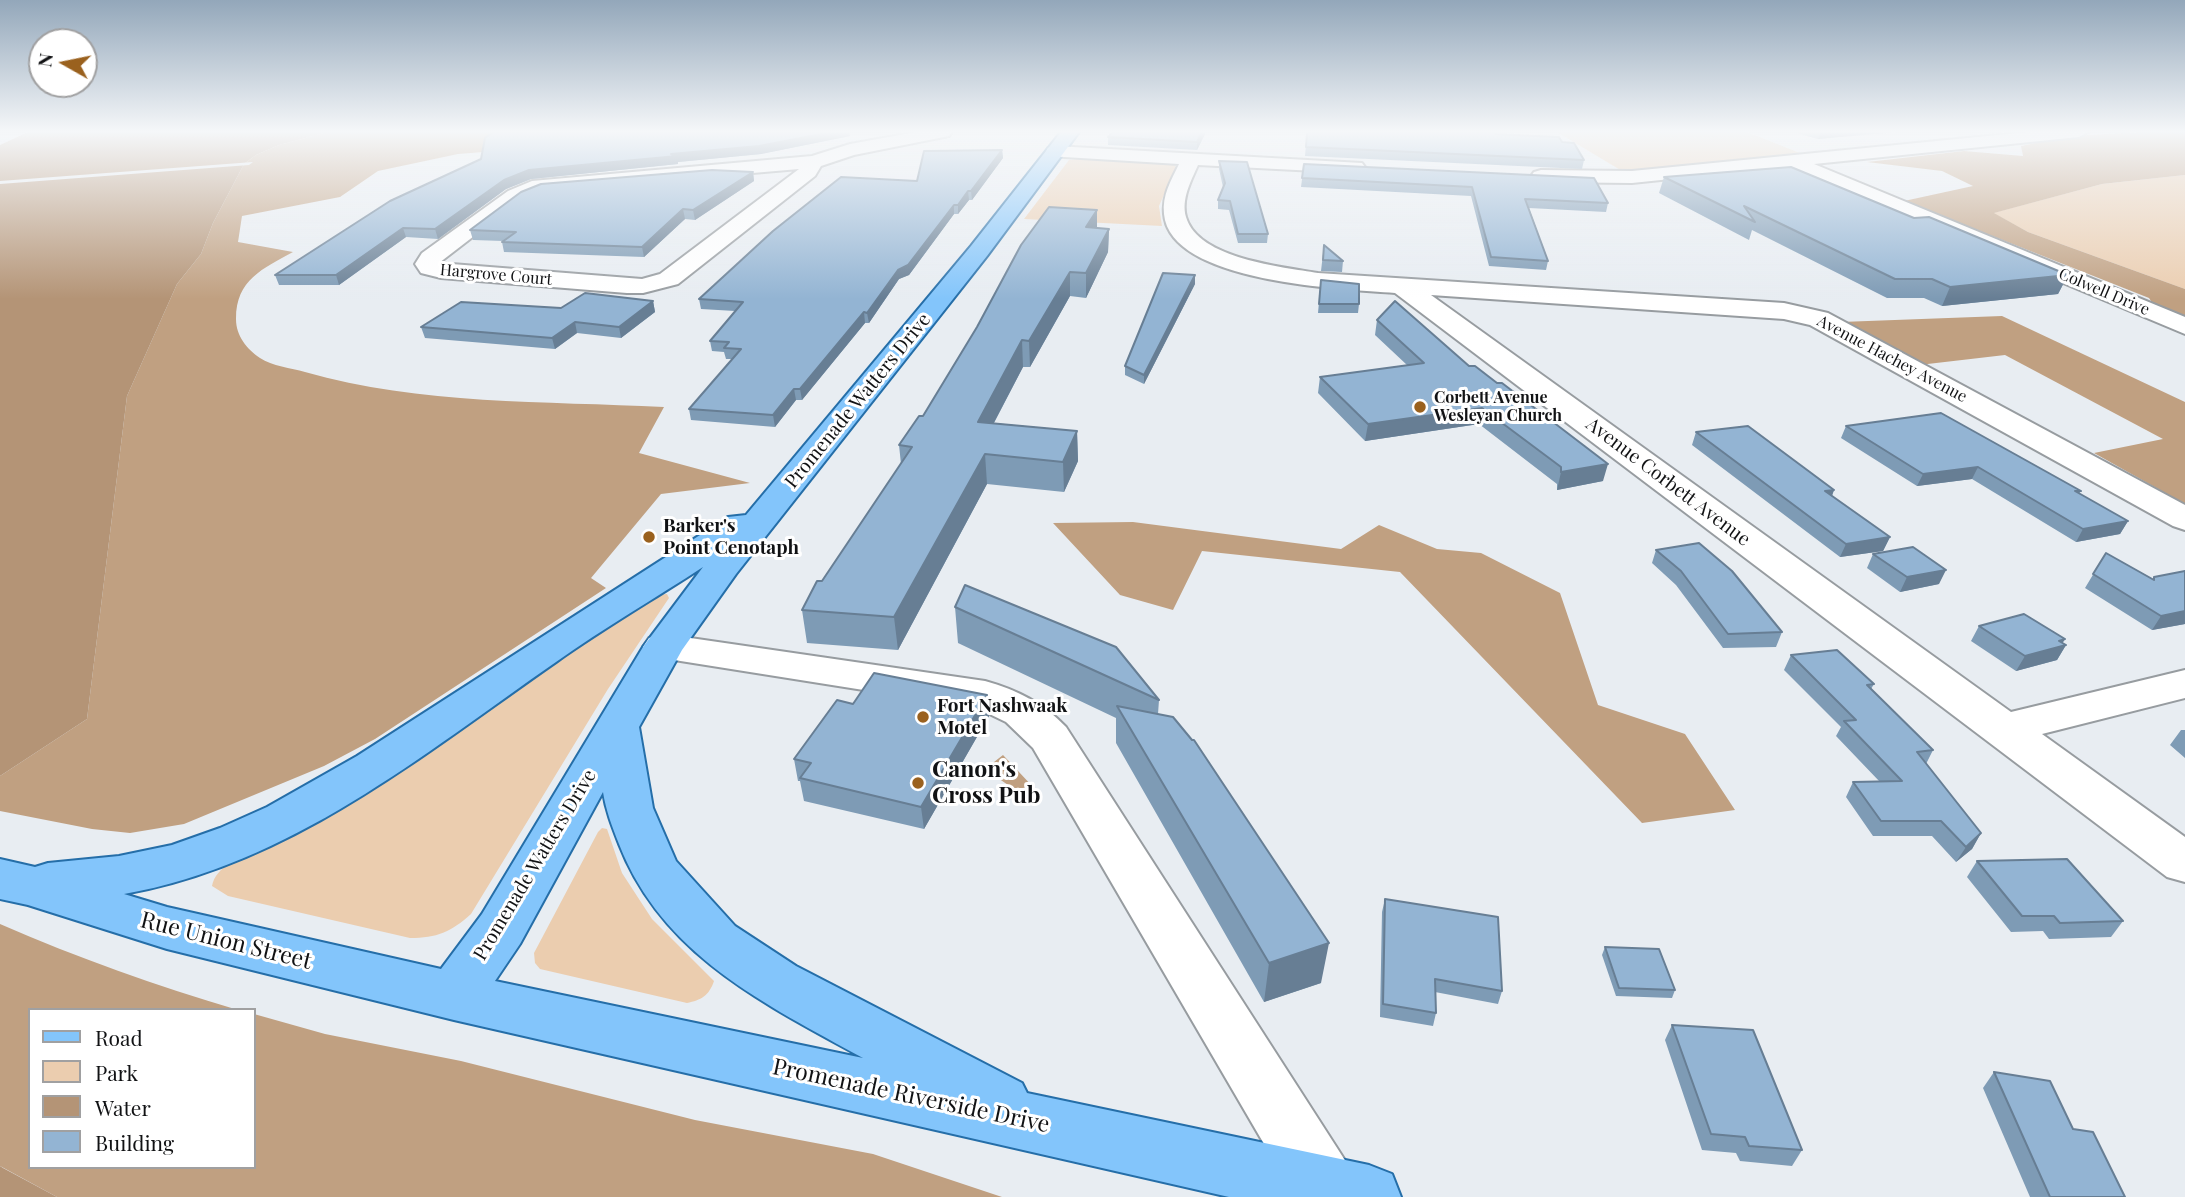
<!DOCTYPE html>
<html>
<head>
<meta charset="utf-8">
<style>
  body { margin:0 }
  #map { position:relative; width:2185px; height:1197px; overflow:hidden; background:#e8edf2; font-family:"Playfair Display",serif }
  canvas { display:block }
  .legend { position:absolute; left:28px; top:1008px; width:228px; height:161px; box-sizing:border-box; background:#fff; border:2px solid #a0a0a1; margin:0; padding:9px 12px; list-style:none; font-size:21px; color:#111214 }
  .legend li { display:flex; align-items:center; gap:14px; height:35px }
  .legend b { width:35px; border:2px solid #a0a0a1 }
  .north { position:absolute; left:28px; top:28px; width:70px; height:70px; box-sizing:border-box; background:#fff; border:2px solid #a0a0a1; border-radius:50%; rotate:279deg; font-size:19px; font-weight:700; line-height:28px; text-align:center; color:#111214 }
  .north::after { content:''; display:block; margin:auto; width:24px; height:32px; background:#9a611e; clip-path:polygon(50% 0,100% 100%,50% 72%,0 100%) }
</style>
</head>
<body>
<div id="map">
<canvas width="2185" height="1197"></canvas>
<ul class="legend">
<li><b style="height:9px;background:#83c5fb"></b>Road</li>
<li><b style="height:19px;background:#ebcdaf"></b>Park</li>
<li><b style="height:19px;background:#b49476"></b>Water</li>
<li><b style="height:19px;background:#93b4d3"></b>Building</li>
</ul>
<div class="north">N</div>
</div>
<script>
const ctx = document.querySelector('canvas').getContext('2d');
ctx.lineJoin = 'round';
function paint(path, color) { ctx.fillStyle = color; ctx.fill(path, 'evenodd'); }
function strokePath(path, color, width, dash) { ctx.strokeStyle = color; ctx.lineWidth = width; ctx.lineCap = dash ? 'butt' : 'round'; ctx.setLineDash(dash || []); ctx.stroke(path); }
function write(font, color, halo, rows, align = 'center') {
  ctx.font = font + ' "Playfair Display",serif'; ctx.lineWidth = 6; ctx.setLineDash([]); ctx.textBaseline = 'middle'; ctx.strokeStyle = halo; ctx.fillStyle = color; for (const [text, x, y, turn = 0] of rows) {
    ctx.save(); ctx.translate(x, y); ctx.rotate((+turn || 0) * Math.PI / 180); ctx.textAlign = isNaN(turn) ? turn : align; if (halo) ctx.strokeText(text, 0, 0); ctx.fillText(text, 0, 0); ctx.restore();
  }
}
const green = new Path2D(`
  M1557 132H1747L1815 159 1632 177Z
  M1091 157 1174 163 1176 168 1159 206 1162 226 1024 219 1069 160Z
  M2185 175V289L2028 232 1993 213 2102 184Z
  M667 594 669 598 608 689 471 914C451 932 437 938 410 938L228 896 212 886C216 866 239 859 256 850L654 595Z
  M602 828 607 829 622 873 652 919 714 981C709 996 701 1000 687 1003L540 969 535 963 534 953 598 832Z`);
const forest = new Path2D(`
  M328 132H738L458 154 378 171 340 197 242 216 238 242 293 252C263 269 236 279 236 319 236 336 247 349 260 358 272 366 291 368 305 372 420 405 545 401 664 407L639 453 750 483 661 494 591 578 606 588 375 739 324 766 184 824 130 833 92 829 0 811V776L87 719 127 396 177 284 201 254 213 223 244 164 256 155 279 145Z
  M2142 132H2185V175L2102 184 1994 213 2028 232 2185 289V320L2155 307 2149 298 1904 201 1973 186 1942 171 1867 162 1964 151 2023 156 2021 146 2071 136Z
  M2002 316 2185 402V504L2094 453 2163 439 2005 355 1919 365 1841 322Z
  M1133 522 1341 549 1379 525 1437 549 1481 553 1560 593 1598 705 1685 734 1735 810 1642 823 1400 572 1202 551 1173 610 1120 595 1053 523Z
  M1003 755 1034 788 1021 794 985 769Z
  M0 924C78 958 157 986 238 1010H30V1167H254V1014L325 1034 461 1061 695 1120 873 1154 1002 1197H57L0 1166Z`);
const water = new Path2D(`
  M28 132H328L279 145 256 155 244 164 213 223 201 254 177 284 127 396 87 719 0 776V145Z
  M0 1166 3 1168 57 1197H0Z`);
const pier = new Path2D(`
  M253 162 249 165 0 184V181Z`);
const minor = new Path2D(`
  M916 132H952L949 136 854 155 821 166 815 176 678 284 643 293H627L441 278 421 273 415 264 422 253 508 191 532 181 812 156 850 144ZM799 169 660 274 642 279 439 263 522 199 543 191Z
  M2028 132H2088L2079 137 1814 164 2185 317V334L1786 167 1632 183 1541 182 1534 180 1531 176 1534 172 1541 170 1632 171Z
  M1055 146 1362 163 1365 167 1355 173 1198 165C1191 181 1181 199 1186 217 1198 259 1283 267 1318 273L1784 303 1828 313 2185 505V530L2173 526 1810 325 1784 319 1431 295 2011 712 2185 670V698L2042 734 2185 837V882L2167 877 1395 293C1344 289 1170 283 1164 214 1162 195 1171 181 1179 164L1048 156 1046 152 1048 148Z
  M663 634 985 681C1017 690 1043 703 1066 727L1348 1165 1357 1187 1353 1197H1295L1033 748 1006 722 977 708 649 656 643 647 649 638Z`);
const major = new Path2D(`
  M1061 132H1079L987 256 736 574 682 650 639 727 653 808 676 861 735 926 796 966 1022 1083 1027 1093 1369 1165 1392 1174 1401 1197H1229L454 1020 167 949 28 905 0 899V859L35 867 48 863 119 856 172 845 220 828 267 807 357 756 728 517 746 515 971 246ZM703 567 643 647 482 914 441 969 167 907 124 894C290 865 422 755 556 662 604 628 654 599 703 567ZM603 792C606 811 612 826 619 844 662 955 765 1004 863 1058L495 981 520 944Z`);
const wall = new Path2D(`
  M493 132H849L850 136 761 154 678 162V164L531 179 506 189 438 239 406 237 339 285H279L275 275 481 159Z
  M1112 132H1206L1197 150 1108 145V137Z
  M1307 132 1496 134 1562 142 1584 160 1582 169 1305 156Z
  M1792 132H1900L1818 139Z
  M1002 150 1003 158 972 200H969L958 214H954L909 275 899 279 869 323H865L802 400H796L775 427 691 420 689 409 732 359H726L724 352 712 351 710 341 735 311 701 309 699 299 917 181Z
  M1219 161 1268 234 1267 243H1238L1229 210 1218 209V200L1223 187 1219 169Z
  M1304 164 1608 203 1606 212 1529 208 1548 261 1546 270 1489 266 1471 196 1301 187Z
  M753 172 754 181 695 220 685 219 644 257 504 252 502 242 503 241 473 240 470 230Z
  M1664 177 1914 218 2068 275 2058 294 1942 306 1924 298H1887L1752 230 1749 240 1659 193Z
  M1097 210V228L1109 229 1108 252 1086 298 1070 296 1030 367H1023L994 423 1077 431 1078 461 1064 492 987 484 898 650 807 643 802 610 901 464 899 445Z
  M1324 245 1343 261 1342 272 1321 271Z
  M1195 275V284L1144 384 1125 375V366Z
  M1321 280 1359 304 1358 313H1318Z
  M653 301 655 312 621 338 577 333 555 349 425 338 421 327 561 308Z
  M1377 320 1469 366 1603 481 1557 490V484L1479 424 1365 441 1318 393 1320 377 1407 365 1375 335Z
  M1846 426 2081 491 2079 494 2128 521 2120 534 2076 542 1972 479 1917 486 1841 438Z
  M1696 432 1834 490 1832 496 1890 537 1883 551 1840 557 1692 445Z
  M1656 550 1782 632 1776 647 1723 648 1676 585 1652 563Z
  M2106 553 2153 579 2154 577 2185 571V624L2152 630 2085 588Z
  M1873 554 1939 584 1900 592 1867 568Z
  M955 607 1159 700 1158 714 1321 983 1264 1002 1116 743V718L958 643Z
  M1979 626 2065 639 2062 643 2066 645 2057 660 2016 671 1971 641Z
  M1791 655 1874 684 1871 689 1933 750 1926 764 1981 833 1972 849 1956 862 1932 836H1873L1846 797 1853 782H1880L1836 736 1841 727 1784 670Z
  M987 695 989 716 924 829 804 801 800 781H798L794 759 853 704Z
  M2181 730H2185V758L2170 745Z
  M1977 861 2123 921 2111 937 2049 939 2043 931 2011 932 1967 877Z
  M1385 899 1502 991 1498 1004 1435 992 1436 1013 1433 1026 1380 1017 1382 912Z
  M1605 947 1675 990 1672 998 1616 996 1602 955Z
  M1672 1025 1802 1150 1792 1166 1740 1161 1736 1153 1702 1150 1665 1040Z
  M1994 1072 2073 1129 2125 1197H2030L1983 1088Z`);
const shadedWall = new Path2D(`
  M832 132H849L850 136 761 154 678 162V164L531 179 506 189 438 239 435 229 504 180 529 170 671 154Z
  M1202 132H1206L1197 150V142Z
  M1821 132H1884L1818 139Z
  M1002 150 1003 158 972 200 971 191Z
  M753 172 754 181 695 220 693 210Z
  M968 191 969 200 958 214V205Z
  M954 205V214L909 275 899 279 869 323 867 313 898 270Z
  M683 209 685 219 644 257 642 247Z
  M1097 210V233L1086 227Z
  M403 228 406 237 339 285 336 275Z
  M1109 229 1108 252 1086 298V273Z
  M1070 272V296L1030 367 1029 341Z
  M1195 275V284L1144 384V375Z
  M2068 275 2058 294 1942 306 1950 287Z
  M653 301 655 312 621 338 619 327Z
  M864 312 865 323 802 400 800 389Z
  M575 322 577 333 555 349 552 338Z
  M1022 340 1023 367 979 451 978 422Z
  M794 389 796 400 775 427 773 415Z
  M1482 408 1479 424 1365 441 1368 424Z
  M1077 431 1078 461 1064 492 1063 462Z
  M985 454 987 484 898 650 894 617Z
  M1608 464 1603 481 1557 490 1561 472Z
  M1978 467 1972 479 1917 486 1923 474Z
  M1834 490 1829 503 1825 491Z
  M2128 521 2120 534 2076 542 2083 529Z
  M1890 537 1883 551 1840 557 1846 544Z
  M1946 570 1939 584 1900 592 1907 577Z
  M2185 611V624L2152 630 2161 616Z
  M2065 639 2060 647 2066 645 2057 660 2016 671 2025 656Z
  M987 695 989 716 924 829 921 807Z
  M1981 833 1972 849 1956 862 1966 847Z
  M1329 943 1321 983 1264 1002 1269 963Z`);
const building = new Path2D(`
  M493 132H832L759 146 671 154 677 156 529 170 504 180 435 229 403 228 336 275H275L390 201 481 159 485 138Z
  M1112 132H1202L1197 142 1108 137Z
  M1307 132H1495L1496 134 1559 137 1562 142 1574 143 1584 160 1306 147Z
  M1002 150 971 191H968L958 205H954L908 265 898 270 867 313 864 312 800 389H794L773 415 689 409 741 349 724 348 729 342 710 341 743 302 699 299 773 231 841 177 917 181 924 151Z
  M1219 161 1247 162 1268 234H1238L1230 201 1218 200 1225 183Z
  M1304 164 1594 178 1608 203 1525 199 1548 261 1491 257 1472 187 1302 178Z
  M1791 167 1914 218 1929 217 2068 275 1950 287 1932 279H1895L1744 206 1755 222 1664 177Z
  M712 170 753 172 693 210 683 209 642 247 502 242 516 232 470 230 521 192 541 184Z
  M1049 207 1097 210 1086 227 1109 229 1086 273 1070 272 1029 341 1022 340 978 422 1077 431 1063 462 985 454 894 617 802 610 817 581H822L912 447 899 445 919 416H923L977 327 1021 245Z
  M1324 245 1343 261 1323 260Z
  M1163 273 1195 275 1144 375 1125 366Z
  M1321 280 1359 284V304H1319Z
  M585 293 653 301 619 327 575 322 552 338 421 327 461 302 561 308Z
  M1395 301 1469 366H1475L1497 383H1502L1608 464 1561 472V467L1482 408 1368 424 1320 377 1424 363 1377 320Z
  M1941 413 2081 491H2075L2128 521 2083 529 1978 467 1923 474 1846 426Z
  M1748 426 1834 490 1825 491 1890 537 1846 544 1696 432Z
  M1699 543 1732 571 1782 632 1728 634 1681 571 1656 550Z
  M1913 547 1946 570 1907 577 1873 554Z
  M2106 553 2154 580V577L2185 571V611L2161 616 2093 574Z
  M965 585 1116 647 1159 700 955 607Z
  M2024 614 2065 639 2059 641 2066 645 2025 656 1979 626Z
  M1837 650 1874 684 1867 685 1933 750 1917 752 1981 833 1966 847 1941 821H1881L1853 782 1902 781 1844 721 1856 720 1791 655Z
  M874 673 987 695 921 807 800 778 811 763 794 759 837 700 853 704Z
  M1117 706 1173 717 1192 740H1194L1329 943 1269 963Z
  M2067 859 2123 921 2060 923 2054 916H2022L1977 861Z
  M1385 899 1498 917 1502 991 1435 979 1436 1013 1383 1004Z
  M1605 947 1659 949 1675 990 1619 988Z
  M1672 1025 1753 1030 1802 1150 1749 1146 1745 1137 1711 1134Z
  M1994 1072 2050 1081 2073 1129 2093 1132 2125 1197H2050Z`);
const markers = [
  [1420,407,7,"#9a611e"],
  [649,537,7,"#9a611e"],
  [923,717,7,"#9a611e"],
  [918,783,7,"#9a611e"]
];
const farStreetnames = [
  ["Hargrove Court",496,275,5],
  ["Colwell Drive",2104,292,23],
  ["Avenue Hachey Avenue",1892,359,28]
];
const farPoinames = [
  ["Corbett Avenue",1434,398],
  ["Wesleyan Church",1434,416]
];
const streetNames = [
  ["Promenade Watters Drive",858,401,-51],
  ["Avenue Corbett Avenue",1668,482,37],
  ["Promenade Watters Drive",535,865,-59]
];
const poiNames = [
  ["Barker's",663,526],
  ["Point Cenotaph",663,548],
  ["Fort Nashwaak",937,706],
  ["Motel",937,728]
];
const nearPoinames = [
  ["Canon's",932,770],
  ["Cross Pub",932,796]
];
const nearStreetnames = [
  ["Rue Union Street",226,941,14],
  ["Promenade Riverside Drive",911,1096,12]
];
paint(green, '#ebcdaf');
paint(forest, '#c0a081');
paint(water, '#b49476');
paint(pier, '#e8edf2');
strokePath(minor, '#979ca0', 4);
strokePath(major, '#256ea8', 4);
paint(minor, '#fff');
paint(major, '#83c5fb');
paint(wall, '#7e9bb5');
paint(shadedWall, '#677e94');
paint(building, '#93b4d3');
strokePath(building, '#677e94', 2);
const sky = ctx.createLinearGradient(0, 0, 0, 299);
sky.addColorStop(0, '#93a7ba');
sky.addColorStop(0.44, '#f5f7f9');
sky.addColorStop(1, '#f5f7f900');
ctx.fillStyle = sky;
ctx.fillRect(0, 0, 2185, 299);
for (const [x, y, r, color] of markers) { const dot = new Path2D(); dot.arc(x, y, r, 0, 2 * Math.PI); ctx.fillStyle = color; ctx.fill(dot); strokePath(dot, '#fff', 2.5); }
write('16px', '#111214', '#fff', farStreetnames);
write('bold 16px', '#111214', '#fff', farPoinames, 'left');
write('19px', '#111214', '#fff', streetNames);
write('bold 19px', '#111214', '#fff', poiNames, 'left');
write('bold 23px', '#111214', '#fff', nearPoinames, 'left');
write('23px', '#111214', '#fff', nearStreetnames);
</script>
</body>
</html>
